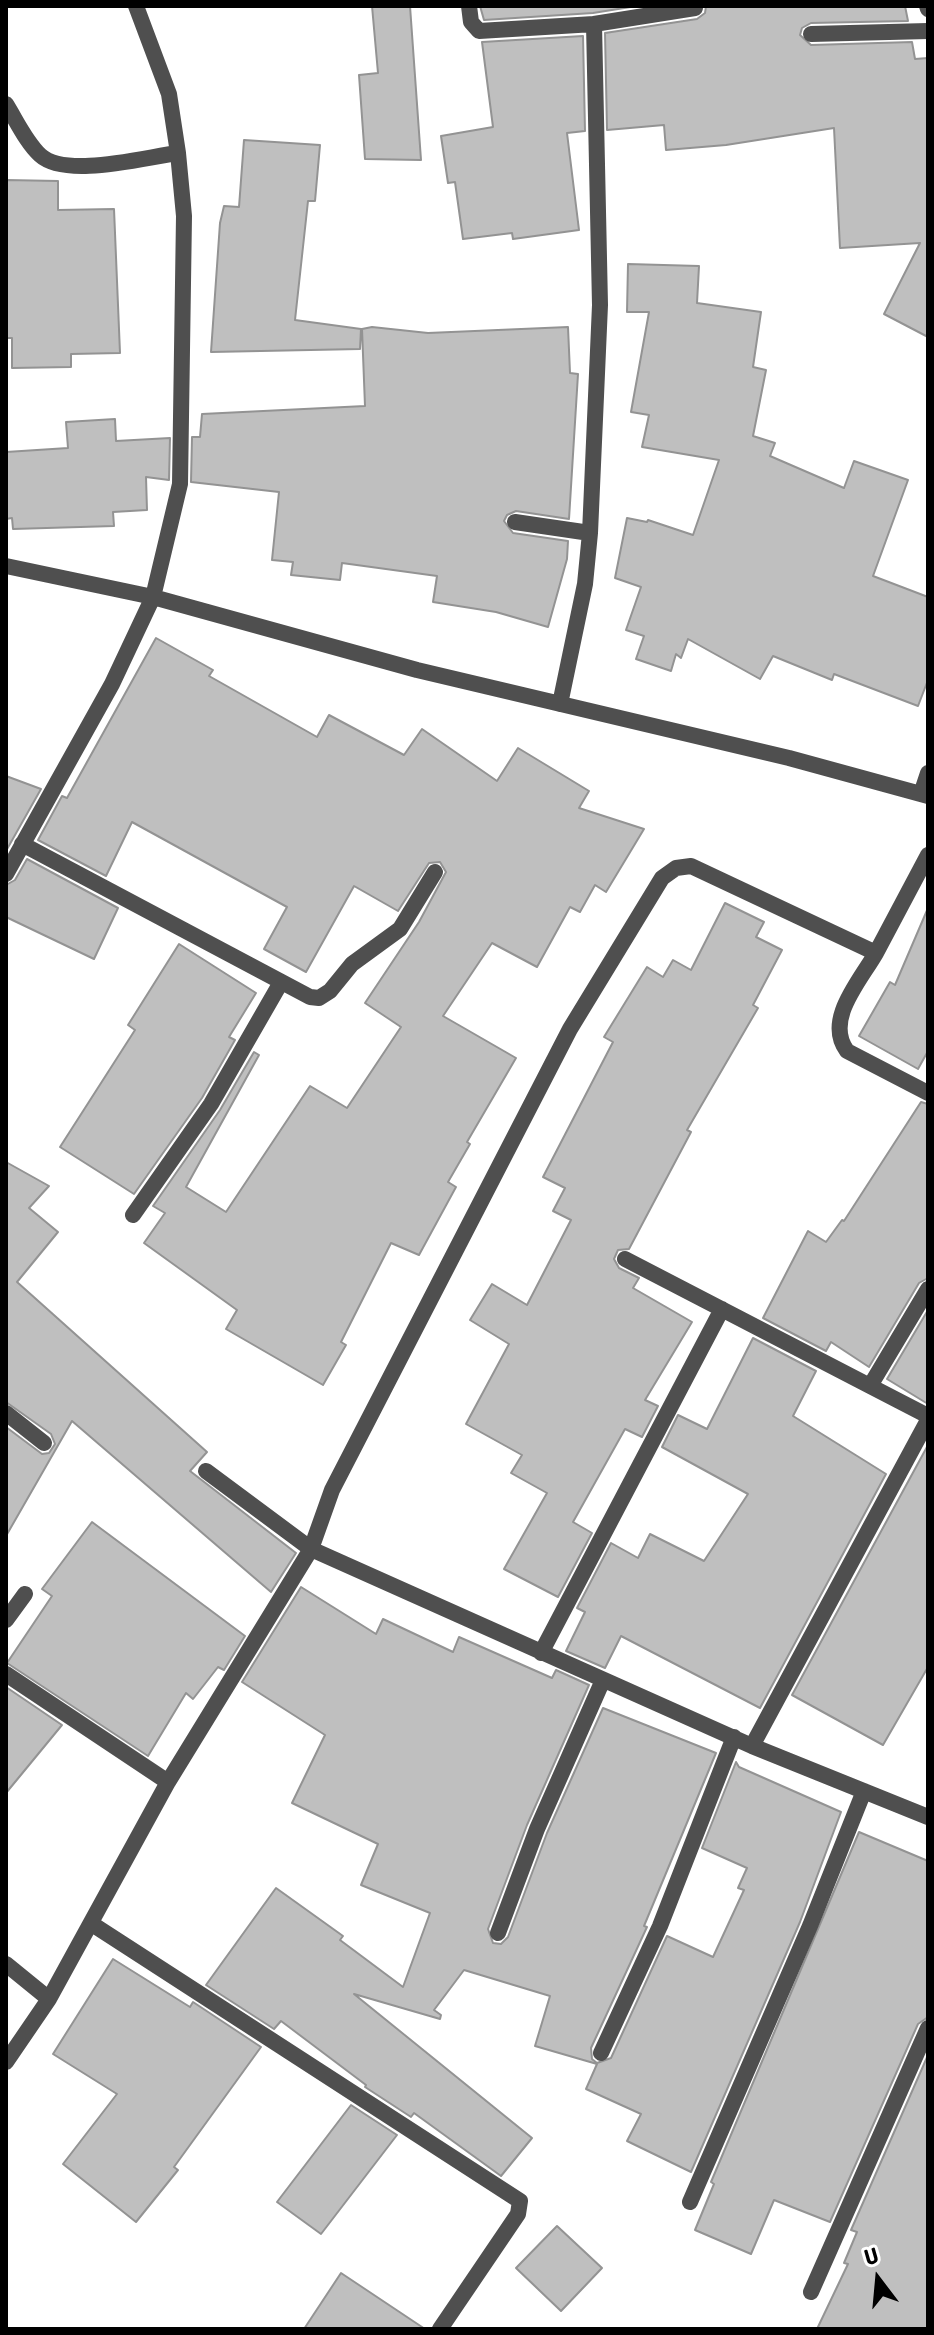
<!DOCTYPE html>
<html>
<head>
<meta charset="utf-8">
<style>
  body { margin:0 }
  #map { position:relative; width:934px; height:2335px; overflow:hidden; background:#fff; font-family:"Asap Condensed",sans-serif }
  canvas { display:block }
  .frame { position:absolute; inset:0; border:8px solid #000; pointer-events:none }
  .north { position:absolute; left:838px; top:2239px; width:80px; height:80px; -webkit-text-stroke:6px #fff; paint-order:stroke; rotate:344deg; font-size:22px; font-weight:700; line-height:32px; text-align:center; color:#000 }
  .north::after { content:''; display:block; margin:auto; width:28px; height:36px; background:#000; clip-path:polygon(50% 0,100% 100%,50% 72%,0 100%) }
</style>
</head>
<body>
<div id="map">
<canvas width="934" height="2335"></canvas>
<div class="frame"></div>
<div class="north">U</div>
</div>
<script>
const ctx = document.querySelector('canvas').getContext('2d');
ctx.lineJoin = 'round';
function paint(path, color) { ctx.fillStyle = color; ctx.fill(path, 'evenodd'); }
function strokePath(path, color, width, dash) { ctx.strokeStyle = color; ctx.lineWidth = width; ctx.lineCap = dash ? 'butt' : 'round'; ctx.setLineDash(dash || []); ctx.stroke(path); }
const building = new Path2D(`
  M372 6H410L421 160 365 159 359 75 378 73Z
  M480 6H637L593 13 484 20Z
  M706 6H905L908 21 811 23 802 28 800 35 811 45 912 42 915 59 928 58V337L884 314 920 243 840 248 834 128 726 145 666 150 664 125 607 130 605 33 697 19 705 13Z
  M583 36 585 131 567 133 579 230 513 239 512 233 463 239 455 182 448 183 441 136 493 127 482 42Z
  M244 140 320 145 315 201H308L295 320 361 329 360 349 211 352 220 223 224 206 239 207Z
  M6 180 58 181V210L114 209 120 353 71 354V367L12 368V338H6Z
  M628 264 699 266 697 303 761 312 753 367 766 370 753 436 775 443 770 456 844 488 854 461 908 480 873 576 928 597V680L918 706 834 674 832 680 773 656 760 679 688 639 681 658 676 654 671 671 636 659 644 636 626 630 641 587 615 578 627 518 647 522 648 520 693 535 719 460 642 447 649 415 631 412 649 312H627Z
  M372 327 428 333 568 327 570 373 578 374 569 519 516 511 507 515 504 521 513 533 568 541 567 559 548 627 496 612 433 602 437 576 342 563 340 580 291 575 293 562 272 560 279 492 191 482 192 437H200L202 414 365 406 362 329Z
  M115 419 116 441 170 438 169 480 146 477 147 510 113 512 114 526 13 529 12 518 6 519V452L68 448 66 422Z
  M156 638 213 670 209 676 317 737 329 715 404 755 422 729 497 781 518 748 589 791 579 808 644 829 606 892 595 885 580 912 570 907 537 967 492 943 443 1016 516 1058 467 1142 470 1144 448 1182 456 1187 419 1255 391 1243 341 1342 346 1345 323 1385 226 1329 237 1310 144 1243 165 1213 153 1206 220 1110 254 1052 259 1055 186 1187 226 1212 310 1086 347 1108 401 1027 365 1003 419 922 446 872 440 862 429 863 398 911 354 886 306 972 264 949 287 907 132 822 106 876 38 840 62 796 67 798Z
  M6 776 41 789 6 851Z
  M27 859 118 908 94 959 6 917V885L15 880Z
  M725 903 764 922 756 937 782 950 753 1005 758 1008 687 1130 691 1132 629 1249 618 1250 614 1259 619 1268 639 1278 633 1288 692 1322 645 1400 658 1406 642 1437 625 1429 573 1522 592 1533 558 1597 504 1569 547 1493 511 1473 522 1455 466 1424 509 1344 470 1320 492 1284 527 1305 571 1220 553 1211 565 1188 543 1177 613 1042 604 1037 647 967 663 977 673 960 691 970Z
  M928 908V1051L918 1069 859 1036 890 982 895 985Z
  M179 944 256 993 229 1037 235 1040 202 1098 134 1194 60 1147 135 1030 128 1025Z
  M921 1102 928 1104V1278L919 1283 869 1367 831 1342 826 1351 763 1318 808 1231 826 1242 842 1220 844 1221Z
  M6 1162 49 1186 29 1208 58 1232 17 1282 207 1452 190 1471 296 1553 271 1592 72 1421 6 1536V1427L42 1454 49 1453 55 1444 51 1434 6 1402Z
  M928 1310V1404L887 1379Z
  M753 1338 816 1371 793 1416 886 1474 760 1708 621 1636 605 1668 566 1651 585 1612 577 1608 611 1543 638 1558 650 1534 704 1561 748 1494 662 1447 678 1415 707 1429Z
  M928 1445V1667L883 1745 792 1695Z
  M92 1522 245 1636 224 1670 218 1667 193 1699 186 1693 148 1756 7 1663 52 1596 42 1589Z
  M301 1587 376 1634 383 1619 453 1652 459 1637 552 1678 556 1670 589 1685 527 1825 488 1929 493 1943 501 1944 508 1937 547 1833 603 1708 716 1753 644 1926 647 1927 591 2048 592 2059 597 2063 611 2058 667 1936 713 1957 744 1890 738 1888 747 1868 702 1848 736 1762 739 1767 841 1812 800 1922 691 2172 627 2141 641 2114 586 2089 597 2064 535 2046 550 1996 464 1970 434 2010 441 2015 440 2019 354 1994 532 2138 501 2176 414 2113 411 2117 365 2087 366 2085 281 2021 274 2029 206 1985 276 1888 343 1936 340 1940 403 1987 430 1913 361 1885 378 1844 292 1803 325 1735 242 1682Z
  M6 1687 62 1725 6 1793Z
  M859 1832 928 1861V2017L918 2024 830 2222 774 2200 751 2254 695 2230 714 2184 711 2182Z
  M113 1959 190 2007 193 2002 261 2047 174 2167 178 2170 136 2222 63 2164 117 2094 53 2054Z
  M928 2055V2329H817L848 2264 844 2263 857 2232 851 2230Z
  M351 2105 397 2135 321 2234 277 2202Z
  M557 2226 602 2268 561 2311 516 2268Z
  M341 2273 425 2329H304Z`);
const minor = new Path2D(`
  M469 6 471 22 479 31 594 24 600 305 590 533 585 584 560 704
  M927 6 928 9
  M594 24 695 8
  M811 34 928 31
  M6 104C16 120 26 142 40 155 66 179 145 157 178 153
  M515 522 590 533
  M6 566 153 597 417 670 789 758 928 796
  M921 794 928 773
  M22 844 310 997 319 998 330 991 352 964 400 929 435 872
  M6 874 112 684 153 597 180 484 184 216 178 153 169 94 136 6
  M876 953C860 981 824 1020 847 1051L928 1093
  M133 1215 211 1104 280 984
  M625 1259 870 1386
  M928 1289 870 1386 928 1416
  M6 1413 44 1443
  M206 1471 311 1549 752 1746 928 1817
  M6 1620 25 1594
  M541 1653 722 1309
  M6 1674 168 1782
  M752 1746 928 1420
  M92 1924 520 2201 518 2214 440 2329
  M498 1933 537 1829 603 1680
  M6 1964 49 1999
  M601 2053 660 1926 734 1737
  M6 2062 49 1999 168 1782 311 1549 332 1490 570 1029 662 878 676 868 691 866 876 953 928 855
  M690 2202 810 1926 864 1791
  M811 2292 928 2028`);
paint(building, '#bfbfbf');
strokePath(building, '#939393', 2);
strokePath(minor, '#4f4f4f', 16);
</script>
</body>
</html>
